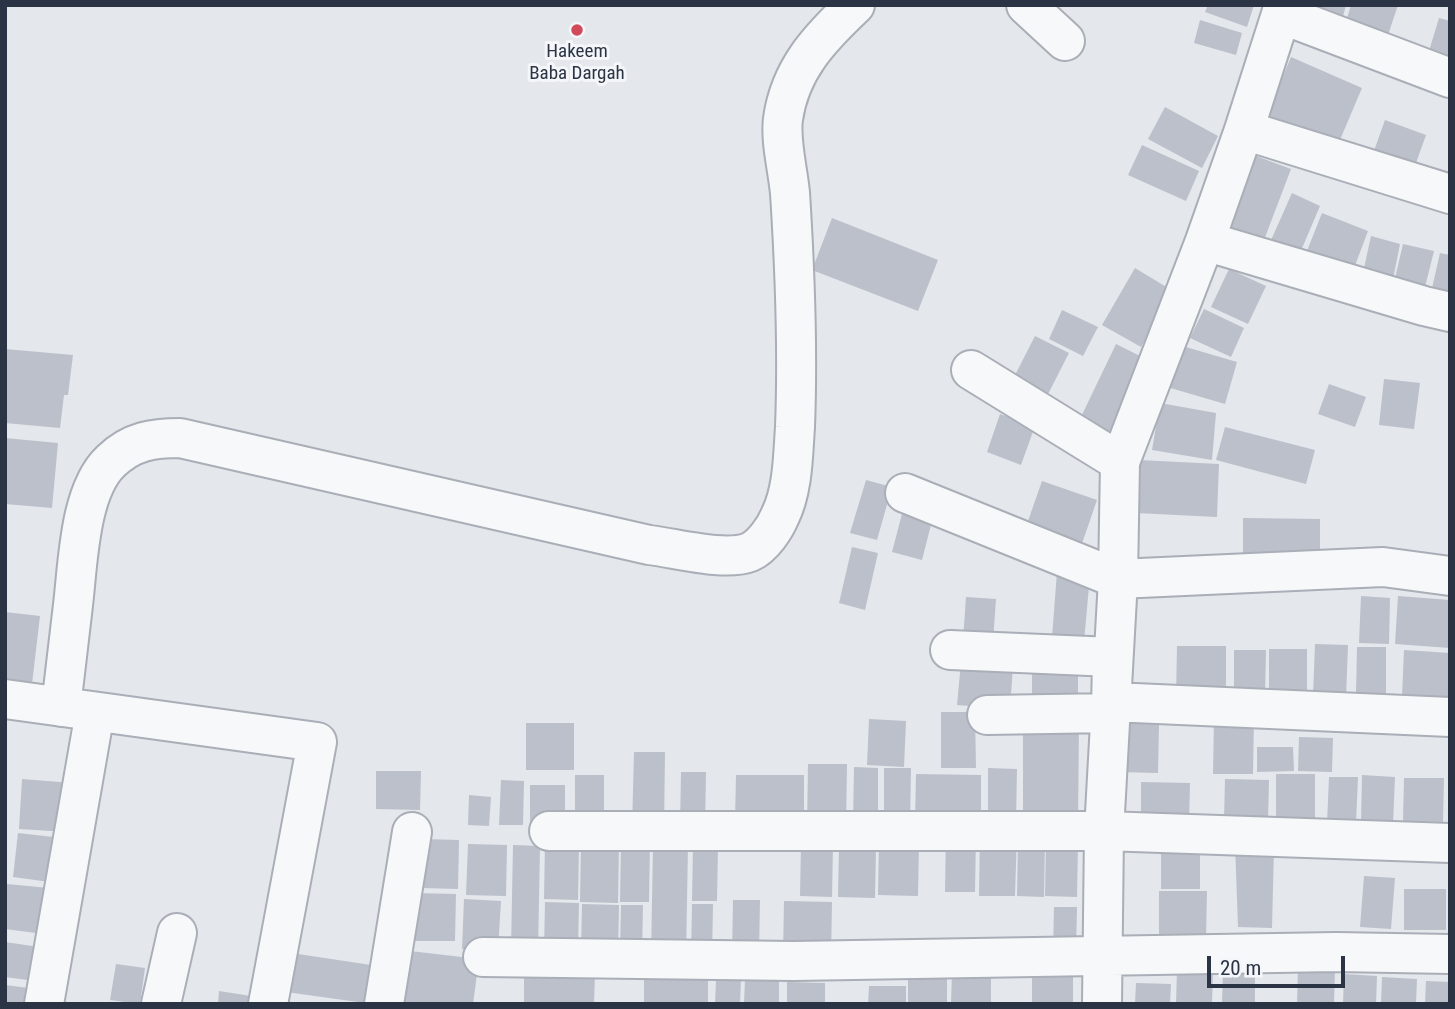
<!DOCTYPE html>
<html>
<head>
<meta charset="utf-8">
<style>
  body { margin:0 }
  #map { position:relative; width:1455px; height:1009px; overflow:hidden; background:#e4e7ec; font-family:"Roboto Condensed",sans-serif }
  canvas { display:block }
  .frame { position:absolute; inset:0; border:7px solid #2b3445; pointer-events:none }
  .scale { position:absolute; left:1207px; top:956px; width:138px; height:32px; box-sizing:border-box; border:4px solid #2b3445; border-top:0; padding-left:9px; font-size:21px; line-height:24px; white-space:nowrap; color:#2b3445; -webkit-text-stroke:5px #f4f6f9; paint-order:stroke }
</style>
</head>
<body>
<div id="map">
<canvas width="1455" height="1009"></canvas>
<div class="frame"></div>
<div class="scale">20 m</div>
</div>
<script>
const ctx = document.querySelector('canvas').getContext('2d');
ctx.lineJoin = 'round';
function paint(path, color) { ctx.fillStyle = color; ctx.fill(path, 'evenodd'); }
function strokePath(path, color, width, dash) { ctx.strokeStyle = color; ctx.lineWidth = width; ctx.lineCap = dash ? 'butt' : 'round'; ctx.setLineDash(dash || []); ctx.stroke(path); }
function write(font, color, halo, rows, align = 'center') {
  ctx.font = font + ' "Roboto Condensed",sans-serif'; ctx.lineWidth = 6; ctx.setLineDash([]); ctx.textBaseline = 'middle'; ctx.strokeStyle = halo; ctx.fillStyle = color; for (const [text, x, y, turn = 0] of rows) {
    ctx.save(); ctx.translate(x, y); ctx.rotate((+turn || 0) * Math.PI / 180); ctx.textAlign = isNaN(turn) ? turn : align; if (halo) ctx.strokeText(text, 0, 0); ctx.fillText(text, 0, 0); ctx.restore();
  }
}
const building = new Path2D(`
  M1208 5H1254L1247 27 1205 12Z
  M1307 5H1346L1342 20Z
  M1351 5H1398L1387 38 1345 25Z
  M1439 18 1450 21V69L1426 61Z
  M1200 20 1242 33 1236 55 1194 43Z
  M1291 57 1362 88 1337 147 1266 116Z
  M1165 107 1218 136 1202 168 1148 139Z
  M1385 120 1426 135 1411 177 1370 162Z
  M1142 145 1199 171 1186 201 1128 175Z
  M1256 156 1291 169 1264 240 1229 227Z
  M1292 193 1320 206 1297 260 1268 247Z
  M1322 213 1368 231 1350 279 1303 261Z
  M832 218 938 260 918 311 812 270Z
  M1371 236 1400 244 1391 289 1361 282Z
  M1403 244 1434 251 1423 295 1393 287Z
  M1440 253 1450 255V302L1430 297Z
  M1135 268 1173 291 1141 347 1102 325Z
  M1229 269 1266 286 1248 324 1211 307Z
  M1204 309 1244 328 1231 357 1190 338Z
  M1062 310 1098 327 1083 356 1049 339Z
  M1035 336 1069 353 1045 400 1011 383Z
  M1116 344 1148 360 1113 435 1080 419Z
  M1179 345 1237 362 1225 404 1167 387Z
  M5 349 73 355 68 395H64L60 428 5 423Z
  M1384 379 1420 383 1414 429 1379 425Z
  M1329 384 1366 397 1355 427 1318 414Z
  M1160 403 1216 413 1212 460 1152 450Z
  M1000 414 1035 426 1021 465 987 452Z
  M1225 427 1315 450 1306 484 1216 460Z
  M5 438 58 443 52 508 5 504Z
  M1139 460 1219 464 1217 517 1136 513Z
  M866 480 892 487 877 540 850 533Z
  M1042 481 1097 500 1077 558 1022 538Z
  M903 510 933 517 922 560 892 552Z
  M1243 518 1320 519V565H1243Z
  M852 547 878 553 865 610 839 603Z
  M1057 572 1090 575 1083 653 1051 650Z
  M1361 596 1390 598 1389 644 1359 643Z
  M1398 596 1450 600V648L1395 644Z
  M966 597 996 599 993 642 963 640Z
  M5 612 40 616 32 684 5 681Z
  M1315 644 1348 645 1346 698 1313 696Z
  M1177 646H1226V698H1176Z
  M1357 647H1386V694L1356 693Z
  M1269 649H1307V696H1269Z
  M1234 650H1266L1265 696 1234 695Z
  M1404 650 1450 653V699L1402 696Z
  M1032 659H1078V706H1032Z
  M961 662 1013 666 1010 709 957 705Z
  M941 712H975L976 768H941Z
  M1214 717H1254L1253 774H1213Z
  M869 719 906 721 904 767 867 765Z
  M1079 721 1078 823H1023V722Z
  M526 723H574V770H526Z
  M1120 723 1159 724 1158 773 1119 772Z
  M1299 737 1333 738 1332 772 1298 771Z
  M1257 747H1293L1294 771 1257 772Z
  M634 752H665L664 829 632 828Z
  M808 764H847L846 828H807Z
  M854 767 878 768V825H853Z
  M884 768H911L910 825H884Z
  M988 768 1017 769 1016 822 988 821Z
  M376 771H421L420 810 376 809Z
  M681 772H706L705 828H680Z
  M916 774 981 775V824L915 823Z
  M1276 774H1315V824H1276Z
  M575 775H604V829H575Z
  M736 775H804V823L735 822Z
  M1362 775 1395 777 1393 825 1361 824Z
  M1329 777H1358L1356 823H1327Z
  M1404 778H1444L1443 822 1403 821Z
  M22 779 72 783 68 832 19 829Z
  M1225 779 1269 780 1268 822 1224 821Z
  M501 780 524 781 523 825H499Z
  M1141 782 1190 783 1189 824 1141 823Z
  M530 785H565V825H530Z
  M469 795 491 797 489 826 468 825Z
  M980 832H1017L1015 896H979Z
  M18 833 62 838 57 883 13 877Z
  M946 833 976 834 975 892H945Z
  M423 839 459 840 458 889 422 888Z
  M1018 840H1045L1044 897 1017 896Z
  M1046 842 1078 843 1077 897 1045 896Z
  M581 843H619L618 903 580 902Z
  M621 843H650L649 902H620Z
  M879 843 919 844 918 896 878 895Z
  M1235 843 1274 847 1272 928 1238 927Z
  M468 844 507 845 506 896 466 895Z
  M545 844 579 845 578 900 544 899Z
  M801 844H833L832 897 800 896Z
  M513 845 540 846 538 951 511 950Z
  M653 845H688L686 956H651Z
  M1161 845H1200V889H1161Z
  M693 846 718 847 717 901H692Z
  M839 846 876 847 875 898 838 897Z
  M1364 876 1395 878 1391 929 1360 927Z
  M7 884 49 888 44 934 5 929Z
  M1404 889H1446V930H1404Z
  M1159 891H1207L1206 938H1159Z
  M413 893 456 894 455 941H412Z
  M464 899 501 901 498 951 462 949Z
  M733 900H760L759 954H732Z
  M784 901 832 902 831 956 783 955Z
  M545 902 579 903 578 952H544Z
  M582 904 619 905 618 953 581 952Z
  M692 904H713L712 956H691Z
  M621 905H643L642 954H620Z
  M1054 907H1077L1076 952H1053Z
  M5 942 39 947 35 981 5 977Z
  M410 951 479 959 473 1004H403Z
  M285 952 371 965 365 1003 279 991Z
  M116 964 145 968 140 1004 110 1000Z
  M908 966 947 967V1004H908Z
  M1032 967 1073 968V1004H1032Z
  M1223 967 1255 969V1004H1222Z
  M1298 968 1335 969 1334 1004H1297Z
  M1177 969 1213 971 1212 1004H1176Z
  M952 971H991V1004H951Z
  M524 973 595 974 594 1004H524Z
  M1344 974 1377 976 1376 1004H1343Z
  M644 977H708V1004H644Z
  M1382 977 1417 979 1416 1004H1381Z
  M741 979 740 1004H715L716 980Z
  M745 979 779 980V1004H744Z
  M1426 981 1450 982V1004H1425Z
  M787 982 825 983V1004H787Z
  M1136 983 1171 984 1170 1004H1135Z
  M5 985 36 989 34 1004H5Z
  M869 986H906V1004H868Z
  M219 991 251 996 249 1004H218Z`);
const minor = new Path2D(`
  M1026 5 1065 41
  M1281 14 1450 78
  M1244 130 1450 194
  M1205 241 1424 306 1450 312
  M971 370 1120 462
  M905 493 1118 579 1383 567 1450 576
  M950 650 1112 657 1111 713 987 715
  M5 699 317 742 268 1004
  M1112 702 1450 717
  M61 707C65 673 69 639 73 605 78 564 79 491 111 461 132 441 153 438 180 438L649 545C676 548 725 562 750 552 763 546 775 528 780 516 793 490 793 455 795 427 798 349 795 271 790 193 788 171 780 140 783 119 790 69 820 38 855 5
  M549 831H1104L1450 843
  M483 957 794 961 1336 952 1450 954
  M44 1004 95 712
  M161 1004 177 933
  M384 1004 412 832
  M1102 1004 1104 831 1118 579 1120 462 1205 241 1244 130 1284 5`);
const markers = [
  [577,30,7,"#d1495b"]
];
const poiNames = [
  ["Hakeem",577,52],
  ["Baba Dargah",577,74]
];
paint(building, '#bbc0ca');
strokePath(minor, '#a9aeb7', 42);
strokePath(minor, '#f7f8fa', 38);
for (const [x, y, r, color] of markers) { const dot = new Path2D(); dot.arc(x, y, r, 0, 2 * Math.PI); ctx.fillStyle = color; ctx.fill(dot); strokePath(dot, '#f4f6f9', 2.5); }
write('19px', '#2b3445', '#f4f6f9', poiNames);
</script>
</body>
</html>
